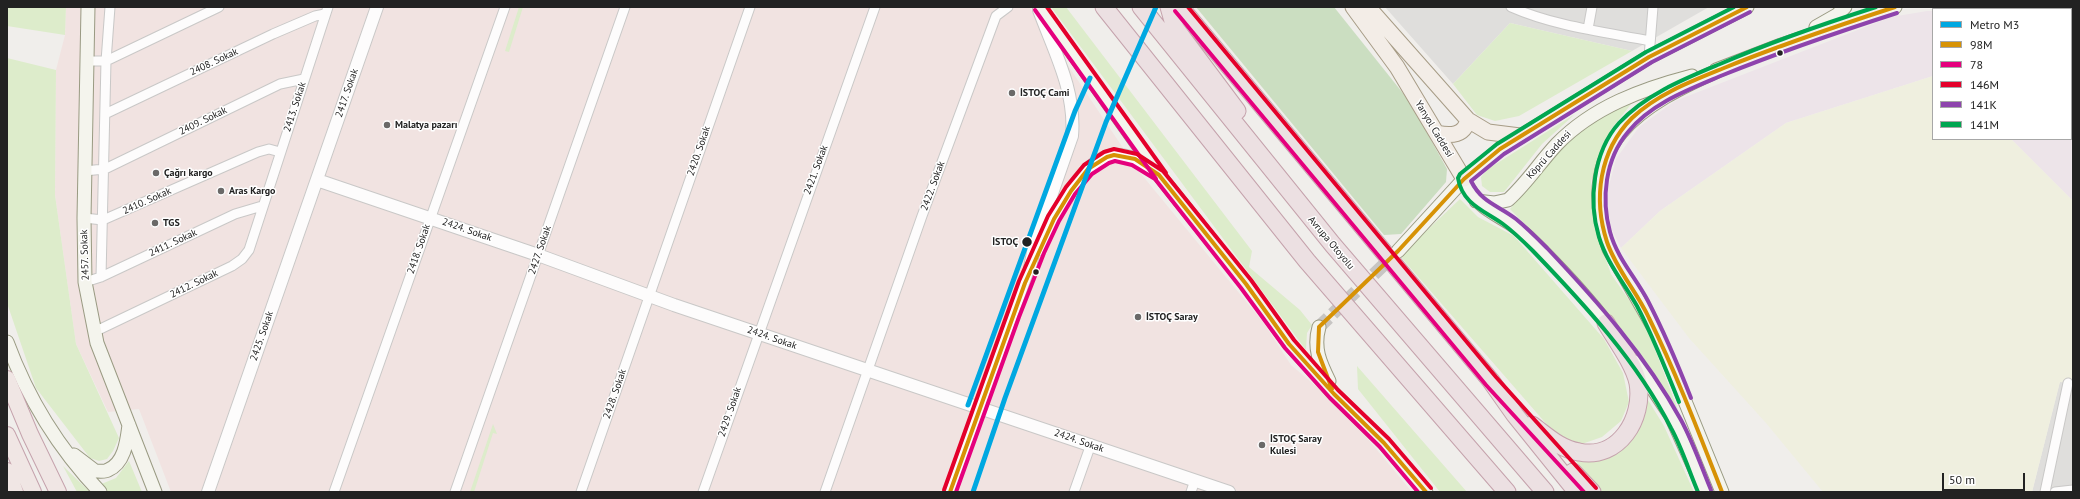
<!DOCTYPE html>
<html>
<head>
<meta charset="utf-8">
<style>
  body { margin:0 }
  #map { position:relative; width:2080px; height:499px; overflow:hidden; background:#f0eeeb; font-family:"PT Sans",sans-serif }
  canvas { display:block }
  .frame { position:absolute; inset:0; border:8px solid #222; pointer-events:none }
  .legend { position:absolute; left:1932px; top:8px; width:140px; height:132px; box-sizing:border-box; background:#fff; border:1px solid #a7a7a7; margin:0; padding:5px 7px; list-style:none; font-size:12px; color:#222 }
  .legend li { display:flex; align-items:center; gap:8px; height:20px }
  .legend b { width:20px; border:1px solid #a7a7a7 }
  .scale { position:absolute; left:1942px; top:473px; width:83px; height:18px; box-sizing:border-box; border:2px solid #222; border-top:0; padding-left:5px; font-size:12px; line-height:14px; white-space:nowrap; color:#222; -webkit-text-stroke:3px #fff; paint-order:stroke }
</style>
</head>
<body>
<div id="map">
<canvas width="2080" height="499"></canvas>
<div class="frame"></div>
<ul class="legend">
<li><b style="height:5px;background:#00a8e1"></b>Metro M3</li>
<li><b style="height:5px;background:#d79205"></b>98M</li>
<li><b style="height:5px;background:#e5007d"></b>78</li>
<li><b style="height:5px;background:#e4002b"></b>146M</li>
<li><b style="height:5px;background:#8e44ad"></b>141K</li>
<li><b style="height:5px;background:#00a651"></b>141M</li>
</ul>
<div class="scale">50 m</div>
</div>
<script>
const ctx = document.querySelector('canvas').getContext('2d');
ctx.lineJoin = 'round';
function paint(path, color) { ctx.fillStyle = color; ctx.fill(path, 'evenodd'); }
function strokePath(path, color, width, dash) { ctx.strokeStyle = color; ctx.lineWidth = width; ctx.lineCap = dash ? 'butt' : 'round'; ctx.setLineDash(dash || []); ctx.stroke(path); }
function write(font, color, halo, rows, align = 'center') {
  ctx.font = font + ' "PT Sans",sans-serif'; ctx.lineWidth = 3; ctx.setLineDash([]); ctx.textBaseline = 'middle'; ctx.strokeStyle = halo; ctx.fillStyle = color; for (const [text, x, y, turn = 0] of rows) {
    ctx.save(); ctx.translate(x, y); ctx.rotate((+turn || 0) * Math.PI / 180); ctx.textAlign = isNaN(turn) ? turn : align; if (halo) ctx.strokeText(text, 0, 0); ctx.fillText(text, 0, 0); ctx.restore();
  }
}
const residential = new Path2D(`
  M1385 7H1709L1632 51 1510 23 1453 84Z
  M2060 381 2073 384V492H2032Z`);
const commercial = new Path2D(`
  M66 7H1029L1137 169 1263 322 1291 365 1343 409 1412 492H171L139 409 108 412 76 344 55 195 56 70 65 35Z`);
const industrial = new Path2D(`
  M1927 11H1933V76L1786 123 1660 211 1621 248 1611 228 1606 197 1616 159 1639 127 1675 101 1891 17Z
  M2071 116 2073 118V201L2011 139H2071Z`);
const farmland = new Path2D(`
  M1933 76V139H2011L2073 201V384L2060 382 2032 492H1823L1766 423 1689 338 1621 248 1660 211 1786 123Z`);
const grass = new Path2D(`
  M7 7H66L65 35 7 26Z
  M519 7H523L509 52 505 51Z
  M1051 7H1066L1252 251 1249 267 1300 310 1312 325 1307 333 1306 350Z
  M1510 23 1632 51 1519 116 1495 121 1477 115 1453 84Z
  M7 58 56 70 55 195 76 344 119 438 113 451 107 459 99 461 90 458 36 388 7 303Z
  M1632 103 1612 128 1591 181 1594 226 1611 274 1645 323 1678 410 1626 337 1569 270 1510 209 1568 141 1595 119Z
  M1575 114 1542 144 1504 192H1490L1482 186 1481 177 1488 169Z
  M1460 199 1478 217 1514 236 1604 339 1623 373 1629 402 1621 421 1602 437 1579 445 1556 435 1400 256Z
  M1357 366 1467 492H1440L1358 389Z
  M1648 400 1664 426 1694 492H1602L1576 461 1590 462 1604 458 1637 429Z
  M493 424 497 434 493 433 474 492H470Z
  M129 461 142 492H107L99 485 116 478Z
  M63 466 90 492H77Z`);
const forest = new Path2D(`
  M1196 7H1334L1410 102 1447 169 1446 182 1401 234 1384 235Z`);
const secondaryTunnel = new Path2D(`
  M1319 327 1395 254`);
const minor = new Path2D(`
  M1511 7C1554 26 1604 32 1650 41
  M1588 29 1592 7
  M1649 57 1653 7
  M88 61H106L219 7
  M2071 61 2073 59
  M105 114 273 34 315 16 325 14
  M84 171 105 169 280 84 304 79
  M84 218 103 220 258 152 269 149 280 152
  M101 277 106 61 110 7
  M85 282 101 277 235 214 262 206
  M94 332 232 266 242 259 249 250 328 7
  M334 492 505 7
  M455 492 625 7
  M581 492 750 7
  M703 492 875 7
  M825 492 922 216 996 16 1008 7
  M950 492 1030 268
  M1074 492 1091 444
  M1191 492 1195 480
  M2045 492 2068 383
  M2055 492 2073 490`);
const tertiary = new Path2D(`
  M317 180 538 255 674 305 1229 492
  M1039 249C1052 222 1078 165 1108 156 1125 151 1141 161 1154 171
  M1030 268 1035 242 1072 136C1076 91 1054 51 1039 10
  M208 492 377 7`);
const secondary = new Path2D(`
  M88 7 84 218 85 282 97 343 155 492
  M1040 7 1159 175 1246 284 1289 344 1334 394 1384 443 1426 492
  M1968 7 1972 9
  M2014 7 2015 9
  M1816 27 1837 15 1845 7
  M1716 70 1781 45 1895 7
  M2071 74 2073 76
  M2071 101 2073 103
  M1464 179C1480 216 1502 212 1528 237 1557 265 1587 297 1612 330
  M1476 201 1494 203 1508 200C1527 183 1540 162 1557 144 1593 107 1642 89 1692 76
  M1398 251 1464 179 1500 149 1649 57 1747 7
  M1319 327C1313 348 1320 363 1329 381
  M7 342C28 399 59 449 100 492
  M1635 362 1671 416 1705 492
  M74 455 95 471C99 471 105 472 108 470 125 463 127 440 129 425
  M1722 492 1658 335 1609 249C1572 144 1639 105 1724 68`);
const primary = new Path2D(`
  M1353 7 1397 67 1464 179
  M1368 7 1468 120 1488 132 1520 136
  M1437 133C1450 136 1464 136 1468 120`);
const trunk = new Path2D(`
  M7 379 30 434 58 492
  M7 435 33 492
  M7 471 15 492`);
const motorway = new Path2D(`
  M1104 7 1307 261 1507 492
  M1141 7 1333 245 1545 492
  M1169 7 1175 28 1237 111
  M1180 7 1491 381 1515 415 1577 492
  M1532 425C1547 436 1560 449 1579 452 1619 460 1644 418 1638 383 1634 364 1616 340 1606 323
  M1573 472 1592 492`);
const bus1 = new Path2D(`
  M1332 389 1318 352 1319 327 1398 251 1464 179 1500 149 1649 57 1747 7
  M950 492 1025 283 1054 219 1071 191 1088 169 1107 157 1114 155 1135 159 1159 175 1246 284 1289 344 1334 394 1384 443 1426 492
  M1722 492C1699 433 1677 375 1649 318 1637 292 1616 269 1607 242 1593 199 1599 151 1632 118 1657 94 1692 81 1724 68 1780 45 1837 26 1895 7`);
const bus2 = new Path2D(`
  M1035 10 1156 179
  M1175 11 1486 385 1584 492
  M956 492 1019 317 1044 253 1059 221 1075 194 1092 174 1109 163 1115 161 1132 165 1155 179 1241 288 1285 348 1330 398 1380 447 1418 492`);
const bus3 = new Path2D(`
  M1047 7 1166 173
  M1188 7 1496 377 1596 488
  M944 490 1019 281 1048 216 1066 187 1084 165 1104 152 1114 149 1137 154 1163 171 1251 280 1294 340 1338 390 1389 439 1431 488`);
const bus4 = new Path2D(`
  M1691 398C1678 365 1664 332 1648 301 1636 278 1617 258 1610 232 1601 199 1605 159 1628 132 1651 103 1690 89 1723 75 1780 52 1838 32 1897 13
  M1711 490C1701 466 1693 442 1681 420 1646 356 1597 301 1547 248 1537 238 1527 228 1516 219 1498 205 1482 203 1471 181L1504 154 1652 62 1750 12`);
const bus5 = new Path2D(`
  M1679 402C1666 370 1653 336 1637 306 1624 283 1607 263 1599 237 1588 201 1593 152 1619 123 1646 94 1684 79 1720 64 1771 42 1823 24 1876 7
  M1698 492C1689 471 1682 448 1671 428 1637 361 1584 304 1533 251 1523 241 1514 232 1503 224 1485 211 1462 204 1458 178L1460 174 1497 144 1646 52 1734 7`);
const metro1 = new Path2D(`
  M968 405 1075 111 1090 78
  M973 492 1005 398 1106 122 1156 7`);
const markers = [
  [1780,53,3.5,"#222"],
  [1012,93,4,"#6a6968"],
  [387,125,4,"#6a6968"],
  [156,173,4,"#6a6968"],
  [221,191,4,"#6a6968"],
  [155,223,4,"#6a6968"],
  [1027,242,5.5,"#222"],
  [1036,272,3.5,"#222"],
  [1138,317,4,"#6a6968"],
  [1262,445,4,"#6a6968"]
];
const streetNames = [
  ["2408. Sokak",214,62,-25],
  ["2417. Sokak",347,93,-71],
  ["2413. Sokak",295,107,-72],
  ["2409. Sokak",203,121,-26],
  ["Yanyol Caddesi",1434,129,59],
  ["2420. Sokak",699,151,-71],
  ["Köprü Caddesi",1549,155,-48],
  ["2421. Sokak",816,170,-70],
  ["2422. Sokak",933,186,-70],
  ["2410. Sokak",147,201,-24],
  ["2424. Sokak",467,230,19],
  ["2411. Sokak",173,243,-25],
  ["Avrupa Otoyolu",1331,243,50],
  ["2418. Sokak",419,249,-71],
  ["2427. Sokak",540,250,-71],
  ["2457. Sokak",85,255,-92],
  ["2412. Sokak",194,284,-26],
  ["2425. Sokak",262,336,-71],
  ["2424. Sokak",772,338,19],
  ["2428. Sokak",615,394,-71],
  ["2429. Sokak",730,412,-71],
  ["2424. Sokak",1079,441,19]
];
const poiNames = [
  ["İSTOÇ Cami",1020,93],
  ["Malatya pazarı",395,125],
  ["Çağrı kargo",164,173],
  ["Aras Kargo",229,191],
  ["TGS",163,223],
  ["İSTOÇ Saray",1146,317],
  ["İSTOÇ Saray",1270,439],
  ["Kulesi",1270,451]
];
const stopNames = [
  ["İSTOÇ",1018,242]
];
paint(residential, '#dfdedc');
paint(commercial, '#f1e3e1');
paint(industrial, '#ede4e9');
paint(farmland, '#efefdf');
paint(grass, '#ddeccb');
paint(forest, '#cbdec1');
strokePath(secondaryTunnel, '#c7c5c3', 13, [13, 6]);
strokePath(minor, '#c9c8c7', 11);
strokePath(tertiary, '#c9c8c7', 14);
strokePath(secondary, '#999a82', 15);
strokePath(primary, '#a79c86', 17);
strokePath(trunk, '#c5a2ac', 18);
strokePath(motorway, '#c5a2ac', 19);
strokePath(minor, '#fdfcfc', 9);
strokePath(tertiary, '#fdfcfc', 12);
strokePath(secondary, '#f4f4ed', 13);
strokePath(primary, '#f3ede7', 15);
strokePath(trunk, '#f0e6e4', 16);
strokePath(motorway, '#ece0e2', 17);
strokePath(bus1, '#d79205', 4);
strokePath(bus2, '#e5007d', 4);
strokePath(bus3, '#e4002b', 4);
strokePath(bus4, '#8e44ad', 4);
strokePath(bus5, '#00a651', 4);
strokePath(metro1, '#00a8e1', 5);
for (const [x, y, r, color] of markers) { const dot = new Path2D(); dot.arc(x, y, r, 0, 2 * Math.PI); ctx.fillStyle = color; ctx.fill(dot); strokePath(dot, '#fff', 1.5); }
write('10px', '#222', '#fff', streetNames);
write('bold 10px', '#222', '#fff', poiNames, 'left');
write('bold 10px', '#222', '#fff', stopNames, 'right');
</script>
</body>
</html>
